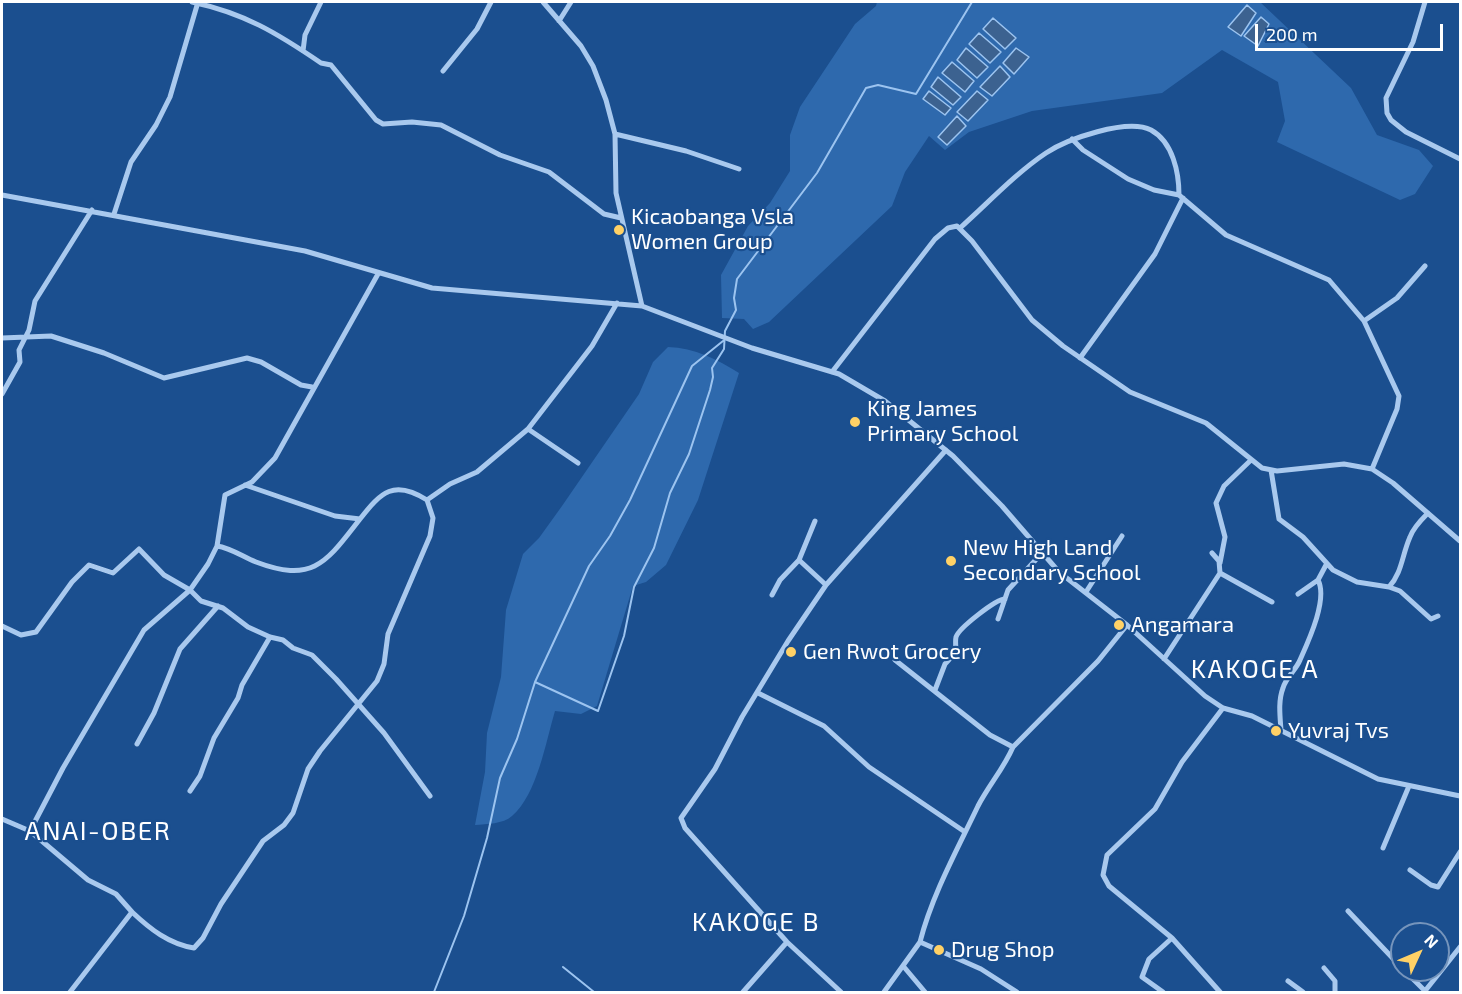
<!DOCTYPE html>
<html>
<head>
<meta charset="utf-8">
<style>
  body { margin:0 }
  #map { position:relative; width:1462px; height:994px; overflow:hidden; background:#1b4f8f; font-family:"Exo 2",sans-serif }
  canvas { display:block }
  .frame { position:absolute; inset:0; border:3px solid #fff; pointer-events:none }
  .north { position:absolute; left:1390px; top:922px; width:60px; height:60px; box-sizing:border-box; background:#1b4f8f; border:2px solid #7695bc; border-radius:50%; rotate:46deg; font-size:16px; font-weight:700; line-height:24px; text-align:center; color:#fff }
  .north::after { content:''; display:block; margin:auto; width:21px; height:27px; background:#ffd166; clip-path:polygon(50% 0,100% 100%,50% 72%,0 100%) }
  .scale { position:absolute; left:1255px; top:24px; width:188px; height:27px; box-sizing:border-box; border:3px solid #fff; border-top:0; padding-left:8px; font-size:18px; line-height:21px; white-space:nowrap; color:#fff; -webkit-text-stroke:4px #1b4f8f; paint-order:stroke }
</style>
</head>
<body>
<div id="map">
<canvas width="1462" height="994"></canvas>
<div class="frame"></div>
<div class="north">N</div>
<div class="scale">200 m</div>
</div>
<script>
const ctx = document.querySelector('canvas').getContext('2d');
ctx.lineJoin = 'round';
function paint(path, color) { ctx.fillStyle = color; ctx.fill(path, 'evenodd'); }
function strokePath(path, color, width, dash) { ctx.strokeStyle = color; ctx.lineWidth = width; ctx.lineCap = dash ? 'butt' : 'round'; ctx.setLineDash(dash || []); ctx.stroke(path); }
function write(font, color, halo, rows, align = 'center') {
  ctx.font = font + ' "Exo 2",sans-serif'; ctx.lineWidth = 4.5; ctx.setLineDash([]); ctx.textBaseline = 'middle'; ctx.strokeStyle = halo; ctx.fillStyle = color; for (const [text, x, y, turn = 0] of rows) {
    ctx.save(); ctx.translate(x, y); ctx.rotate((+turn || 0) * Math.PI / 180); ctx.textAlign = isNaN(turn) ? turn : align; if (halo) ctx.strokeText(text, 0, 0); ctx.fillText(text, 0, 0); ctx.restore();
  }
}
const green = new Path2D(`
  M877 2H1260L1351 88 1377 135 1419 150 1433 166 1415 194 1400 200 1277 142 1285 121 1278 82 1222 50 1162 93 1032 111 969 132 945 150 929 136 905 172 892 206 769 322 753 329 744 319 722 318 721 275 748 226 770 203 790 171V135L800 107 855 24 876 6Z
  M668 347C695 348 717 359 739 373L698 500 666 565 646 582 633 586 597 706 581 714 555 711C546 741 537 795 512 816 503 824 487 824 475 825L485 772 487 733 501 677 506 610 523 554 539 538 562 506 639 394 653 362Z`);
const water = new Path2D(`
  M1247 5 1256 13 1241 36 1228 27Z
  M1261 17 1269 24 1258 46 1244 36Z
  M993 18 1016 38 1005 49 983 29Z
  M979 33 1001 52 990 63 969 44Z
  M966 48 988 67 977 78 957 60Z
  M1016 48 1029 57 1014 74 1003 63Z
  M952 62 974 81 965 92 942 73Z
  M1000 66 1010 77 992 96 980 87Z
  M938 77 961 97 953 105 931 87Z
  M929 91 951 108 945 115 923 99Z
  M977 91 988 100 968 121 957 112Z
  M957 116 966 126 947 145 938 137Z`);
const stream = new Path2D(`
  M535 682 589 566 610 536 630 500 692 366 723 341
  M563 967 594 992
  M434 992 464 916 487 838 500 778 517 739 535 682 598 711 624 636 634 587 654 548 670 493 689 454 710 390 713 377 712 368 724 349 725 331 736 310 734 298 737 279 817 173 866 88 878 85 916 94 972 2`);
const minor = new Path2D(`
  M192 2C244 13 277 33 321 63L331 65 376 120 383 124 412 122 441 125 500 155 549 172 604 214 621 218
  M543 2 581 46 593 66 606 100 615 134 616 193 642 306
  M1425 2 1413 42 1386 98 1387 113 1391 120 1406 132 1460 159
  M559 21 571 2
  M303 51 305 35 321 2
  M443 71 477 29 491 2
  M615 134 686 151 739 169
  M1072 139 1083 150 1128 179 1154 190 1179 195 1226 235 1329 280 1364 321 1399 396 1397 409 1372 469
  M2 195 305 251 432 288 642 306 752 348 839 374 885 401 953 456 1002 506 1059 572 1127 625 1205 696 1223 708 1252 716 1378 779 1460 796
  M114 214 131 162 156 125 170 97 198 2
  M960 228C988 203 1016 173 1046 153 1067 139 1127 118 1151 130 1173 142 1179 173 1179 195
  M1364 321 1397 298 1425 266
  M2 338 51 336 104 353 164 378 247 358 261 362 301 385 312 387
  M1080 358 1155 254 1183 198
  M832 372 935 239 948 228 957 226 972 241 1032 320 1063 346 1130 392 1206 423 1262 468 1277 471 1344 464 1372 469 1393 483 1460 541
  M2 394 20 362 19 350 29 330 35 301 92 210
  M528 429 578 463
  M1271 470 1279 519 1303 537 1333 570 1357 582 1389 587C1402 573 1402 555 1410 537 1413 528 1421 520 1428 513
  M245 485 335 516 360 519C381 492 394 479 427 500
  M815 521 799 560 826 585
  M217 546C231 548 243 557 256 562 314 584 327 561 360 519
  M1220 563 1225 537 1216 503 1224 486 1251 460
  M1220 573 1272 602
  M1389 587 1400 591 1431 619 1438 616
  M1086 592 1122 536
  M1298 594 1318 580 1326 565
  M772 595 780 580 799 560
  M998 619 1008 590 1042 553
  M2 626 21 635 36 632 72 582 89 565 113 573 139 549 164 575 190 590 201 601 223 608 248 627 270 637 283 640 293 648 312 655 336 679 384 733 430 796
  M1164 659 1220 573 1219 561 1212 553
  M895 660 990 735 1013 747
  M935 690 945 664 956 652C956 648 955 641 956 637 959 628 996 599 1005 599
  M758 693 824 726 869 767 965 832
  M1281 730C1280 716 1278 701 1283 688 1286 677 1296 670 1300 660 1309 640 1328 599 1318 580
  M137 744 154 713 180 649 218 606
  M190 791 200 776 214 738 238 698 242 685 270 637
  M2 819 30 831
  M1383 848 1409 786
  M1410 870 1431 885 1438 887 1460 852
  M1348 911 1402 968
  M132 912 116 894 88 880 30 831 63 768 144 630 190 590 208 564 217 546 225 495 252 482 275 458 378 274
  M920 942C932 895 957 850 978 806 989 785 1004 768 1013 747L1098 661 1127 625
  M904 967 925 992
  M1324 968 1335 981V992
  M1404 970 1425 991 1460 947
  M1288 981 1303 992
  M70 992 132 912C150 929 169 944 194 948L203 938 221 904 263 841 284 825 293 813 308 769 320 751 377 681 384 664 388 634 430 536 433 518 427 500 450 484 477 472 528 429 592 346 617 303
  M743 992 787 942
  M841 992 787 942 685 828 681 818 715 769 742 717 788 641 826 585 946 450
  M884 992 920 942 981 969 1017 992
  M1163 992 1142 977 1149 959 1172 938
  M1220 992 1172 938 1109 886 1103 875 1107 855 1155 809 1182 762 1223 708`);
const markers = [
  [619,230,6,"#ffd166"],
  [855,422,6,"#ffd166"],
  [951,561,6,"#ffd166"],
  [1119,625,6,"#ffd166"],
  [791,652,6,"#ffd166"],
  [1276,731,6,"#ffd166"],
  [939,950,6,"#ffd166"]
];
const poiNames = [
  ["Kicaobanga Vsla",631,217],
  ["Women Group",631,242],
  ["King James",867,409],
  ["Primary School",867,434],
  ["New High Land",963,548],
  ["Secondary School",963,573],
  ["Angamara",1131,625],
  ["Gen Rwot Grocery",803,652],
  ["Yuvraj Tvs",1288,731],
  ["Drug Shop",951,950]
];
const quarterNames = [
  ["KAKOGE A",1255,669],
  ["ANAI-OBER",98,831],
  ["KAKOGE B",756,922]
];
paint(green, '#2e69ad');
paint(water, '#3c6290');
strokePath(water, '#9cc4f0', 1.5);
strokePath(stream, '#9cc4f0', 2);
strokePath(minor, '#a9c9ee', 5);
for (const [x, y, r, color] of markers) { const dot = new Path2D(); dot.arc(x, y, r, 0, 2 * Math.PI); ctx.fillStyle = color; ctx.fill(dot); strokePath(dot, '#1b4f8f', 2); }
write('22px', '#fff', '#1b4f8f', poiNames, 'left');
ctx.letterSpacing = '1.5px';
write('26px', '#fff', '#1b4f8f', quarterNames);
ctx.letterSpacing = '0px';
</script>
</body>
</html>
